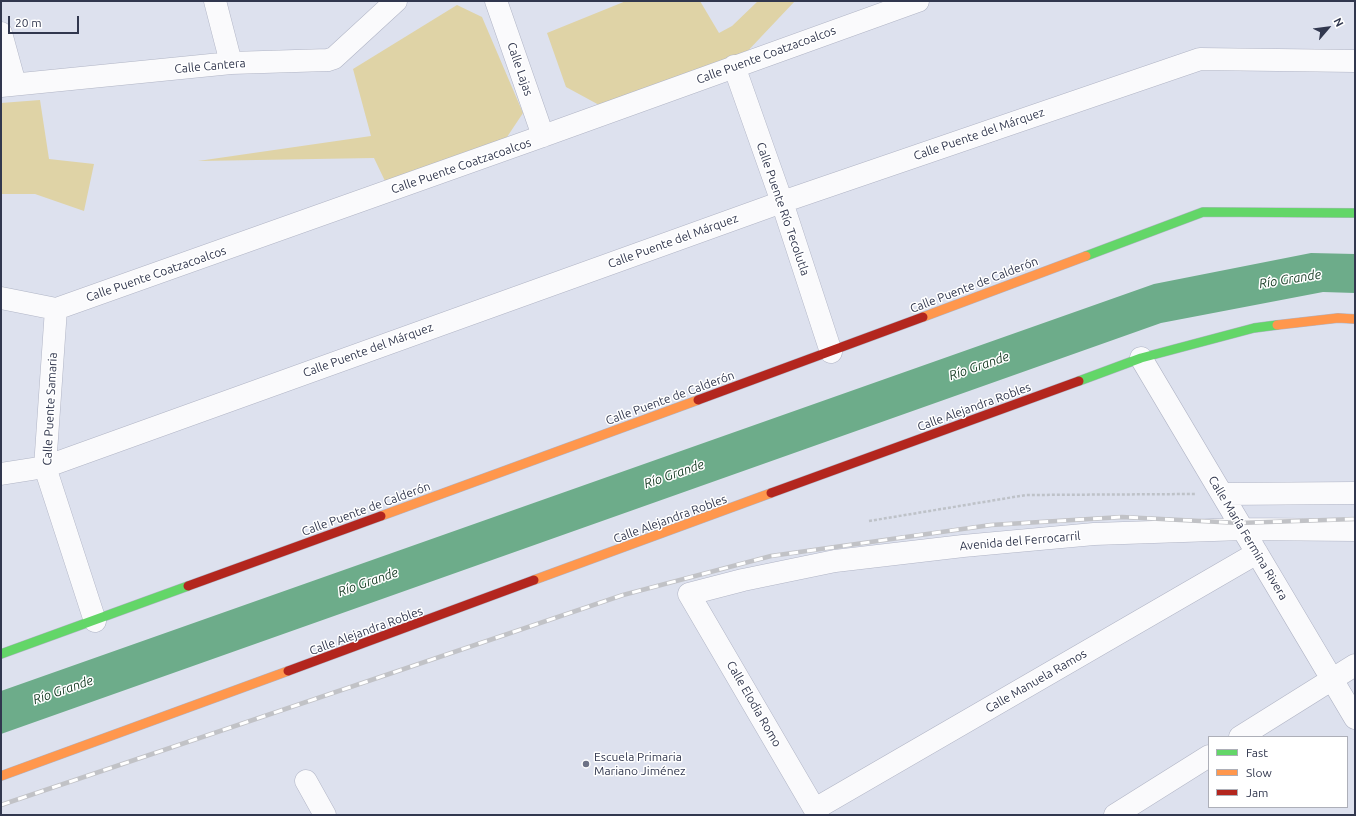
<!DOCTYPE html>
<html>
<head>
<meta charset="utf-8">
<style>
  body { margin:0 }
  #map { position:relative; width:1356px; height:816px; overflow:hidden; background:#dde1ee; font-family:Ubuntu,sans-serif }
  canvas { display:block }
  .frame { position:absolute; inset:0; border:2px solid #31374e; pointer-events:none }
  .legend { position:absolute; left:1208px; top:736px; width:140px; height:72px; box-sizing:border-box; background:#fff; border:1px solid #adafb8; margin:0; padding:5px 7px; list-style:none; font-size:12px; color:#31374e }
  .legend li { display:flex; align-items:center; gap:8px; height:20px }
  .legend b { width:20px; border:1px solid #adafb8 }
  .north { position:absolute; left:1308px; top:8px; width:40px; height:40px; -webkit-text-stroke:3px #fff; paint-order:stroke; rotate:62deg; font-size:11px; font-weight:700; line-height:16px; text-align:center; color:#31374e }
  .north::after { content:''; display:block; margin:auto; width:14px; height:18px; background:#31374e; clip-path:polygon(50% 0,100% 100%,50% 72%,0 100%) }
  .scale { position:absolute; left:8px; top:16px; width:71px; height:18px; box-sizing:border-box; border:2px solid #31374e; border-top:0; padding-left:5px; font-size:12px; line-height:14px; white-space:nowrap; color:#31374e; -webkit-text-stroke:3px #fff; paint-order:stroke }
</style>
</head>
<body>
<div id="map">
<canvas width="1356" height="816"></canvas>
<div class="frame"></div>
<ul class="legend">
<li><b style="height:5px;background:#63d668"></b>Fast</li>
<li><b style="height:5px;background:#ff974d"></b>Slow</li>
<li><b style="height:5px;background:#b3261e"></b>Jam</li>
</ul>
<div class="north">N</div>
<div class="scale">20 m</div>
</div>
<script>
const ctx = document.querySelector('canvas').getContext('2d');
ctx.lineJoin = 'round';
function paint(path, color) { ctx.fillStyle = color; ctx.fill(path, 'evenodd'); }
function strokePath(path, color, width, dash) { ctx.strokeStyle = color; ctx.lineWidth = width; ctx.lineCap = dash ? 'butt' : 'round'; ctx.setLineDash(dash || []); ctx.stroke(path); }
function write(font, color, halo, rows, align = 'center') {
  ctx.font = font + ' Ubuntu,sans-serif'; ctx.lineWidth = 3; ctx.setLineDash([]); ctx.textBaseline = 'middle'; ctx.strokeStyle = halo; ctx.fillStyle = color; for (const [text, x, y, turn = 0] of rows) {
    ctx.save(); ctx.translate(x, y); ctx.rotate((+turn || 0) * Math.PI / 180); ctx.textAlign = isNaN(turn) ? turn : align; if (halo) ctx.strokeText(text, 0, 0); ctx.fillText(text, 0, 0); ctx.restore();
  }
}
const green = new Path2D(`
  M626 1H700L719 33 732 26 758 1H795L743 56 601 106 566 87 547 33Z
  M457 5 482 17 523 113 503 143 385 181 374 158 198 161 371 136 353 69Z
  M40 100 49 159 94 164 84 211 35 194H1V103Z`);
const water = new Path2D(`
  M1311 253 1355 254V293L1323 292 1161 323 1 734V691L1154 284Z`);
const path = new Path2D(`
  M869 521 1026 495 1196 494`);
const street = new Path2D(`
  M215 1 231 63
  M496 1 543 136
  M1 33 15 84
  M734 66 782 202 831 352
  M1 86 231 63 328 60 334 58 396 1
  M1 298 56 309 543 136 918 1
  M56 309 45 467 95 621
  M1141 358 1355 718
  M1 474 45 467 782 202 1200 59 1355 61
  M1222 494 1355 493
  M1240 737 1355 665
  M306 781 325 815
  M815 809 1257 553
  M818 815 689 594 743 580 835 561 963 546 1094 534 1243 529 1355 530
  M1115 815 1209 756`);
const fast = new Path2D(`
  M1086 256 1203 212 1355 213
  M1079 381 1141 358 1254 328 1277 325
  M1 654 188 586`);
const slow = new Path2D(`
  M923 317 1086 256
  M1277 325 1338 318 1355 319
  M381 516 698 400
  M534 580 771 493
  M1 776 288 671`);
const jam = new Path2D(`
  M698 400 923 317
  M771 493 1079 381
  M188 586 381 516
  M288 671 534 580`);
const rail = new Path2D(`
  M1 805 623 595 771 556 991 525 1122 517 1239 523 1355 519`);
const markers = [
  [586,764,4,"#6d7286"]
];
const streetNames = [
  ["Calle Puente Coatzacoalcos",766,55,-20],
  ["Calle Cantera",210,66,-5],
  ["Calle Lajas",520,69,71],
  ["Calle Puente del Márquez",979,134,-19],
  ["Calle Puente Coatzacoalcos",461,166,-19],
  ["Calle Puente Río Tecolutla",783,209,71],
  ["Calle Puente del Márquez",673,241,-20],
  ["Calle Puente Coatzacoalcos",156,274,-19],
  ["Calle Puente de Calderón",974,285,-21],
  ["Calle Puente del Márquez",368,350,-20],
  ["Calle Puente de Calderón",670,398,-20],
  ["Calle Alejandra Robles",974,407,-20],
  ["Calle Puente Samaria",50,409,-87],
  ["Calle Puente de Calderón",366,509,-20],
  ["Calle Alejandra Robles",670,519,-20],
  ["Calle María Fermina Rivera",1248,538,59],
  ["Avenida del Ferrocarril",1020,541,-5],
  ["Calle Alejandra Robles",366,631,-20],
  ["Calle Manuela Ramos",1036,681,-30],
  ["Calle Elodia Romo",754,704,60]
];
const poiNames = [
  ["Escuela Primaria",594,757],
  ["Mariano Jiménez",594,771]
];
const waterNames = [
  ["Río Grande",1290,279,-9],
  ["Río Grande",979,366,-19],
  ["Río Grande",674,474,-19],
  ["Río Grande",368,582,-19],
  ["Río Grande",63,690,-19]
];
paint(green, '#dfd3a6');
paint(water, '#6dac8a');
strokePath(street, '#b0b4c5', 23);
strokePath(fast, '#b0b4c5', 10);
strokePath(slow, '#b0b4c5', 10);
strokePath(jam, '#b0b4c5', 10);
strokePath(path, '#bec2c8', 2.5, [3, 2]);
strokePath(street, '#fafafc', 22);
strokePath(fast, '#63d668', 9);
strokePath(slow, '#ff974d', 9);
strokePath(jam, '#b3261e', 9);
strokePath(rail, '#c1c2c6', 4.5);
strokePath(rail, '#fff', 3, [9]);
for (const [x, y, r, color] of markers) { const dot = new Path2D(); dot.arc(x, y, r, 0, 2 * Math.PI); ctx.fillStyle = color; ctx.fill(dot); strokePath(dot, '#fff', 1.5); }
write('12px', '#31374e', '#fff', streetNames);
write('12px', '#31374e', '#fff', poiNames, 'left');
write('italic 13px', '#173c24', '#fff', waterNames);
</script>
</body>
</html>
